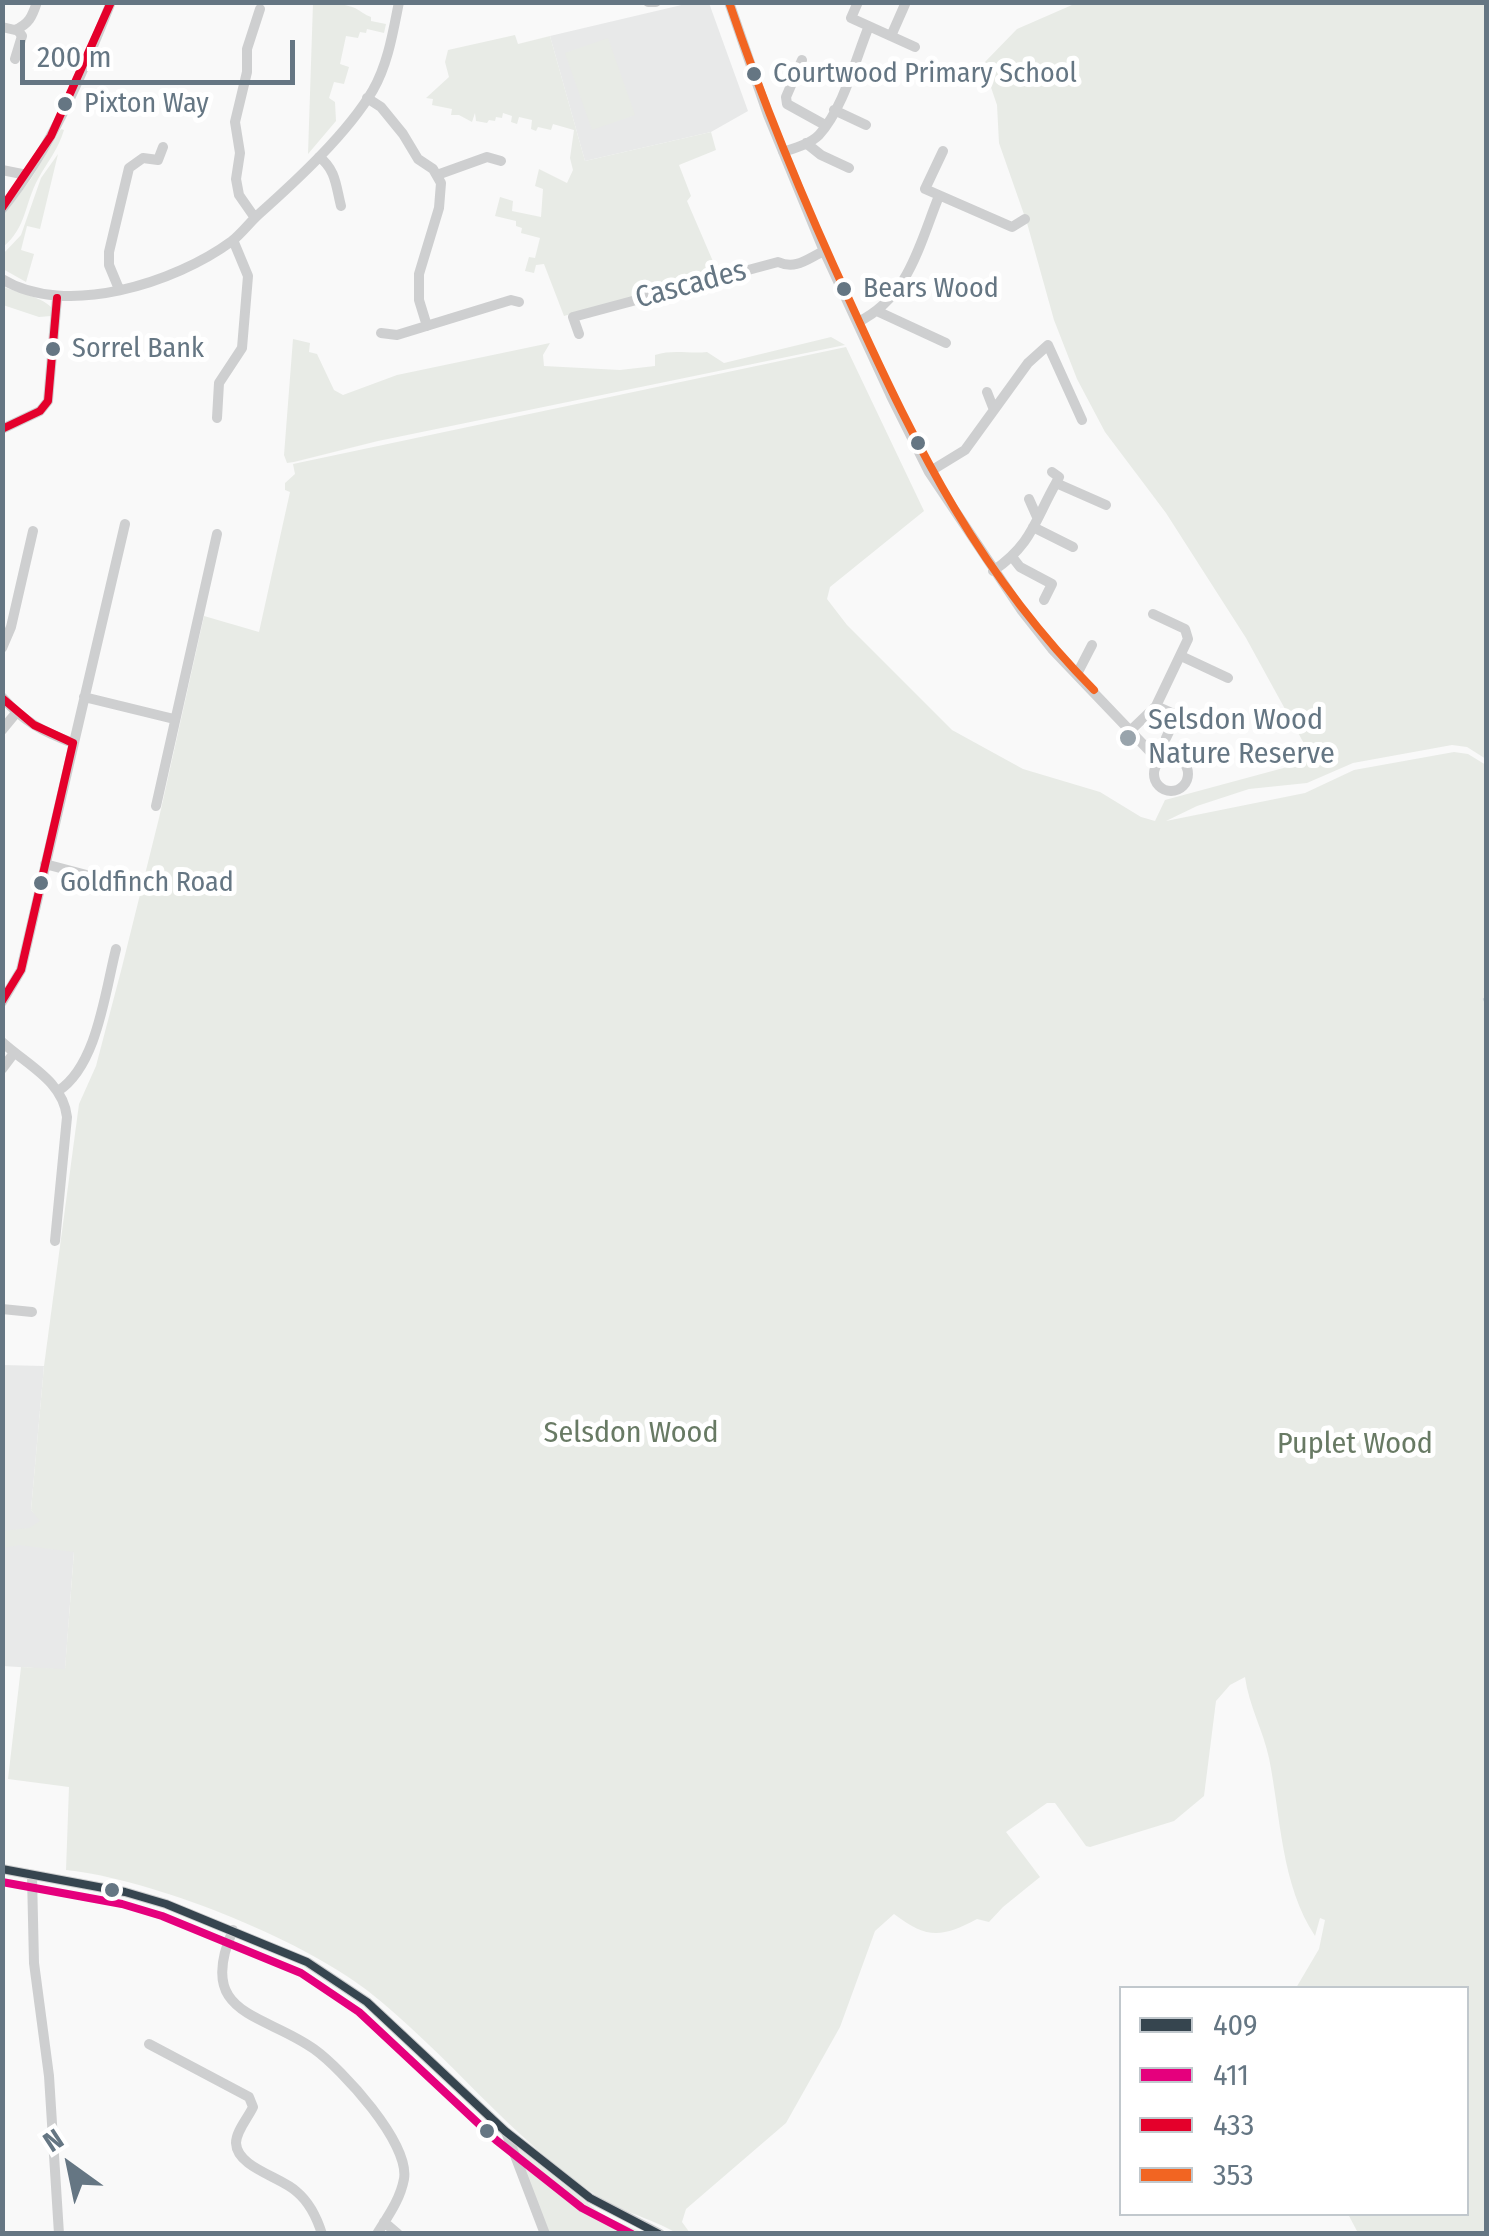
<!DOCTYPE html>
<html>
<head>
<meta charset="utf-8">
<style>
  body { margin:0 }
  #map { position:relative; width:1489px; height:2236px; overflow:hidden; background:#f9f9f9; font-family:"Fira Sans Condensed",sans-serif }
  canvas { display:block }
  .frame { position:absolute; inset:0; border:5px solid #657683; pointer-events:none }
  .legend { position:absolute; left:1119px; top:1986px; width:350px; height:230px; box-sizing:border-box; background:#fff; border:2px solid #c1c8cd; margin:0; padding:12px 18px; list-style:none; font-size:30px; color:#657683 }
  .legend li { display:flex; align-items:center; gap:20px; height:50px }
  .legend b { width:50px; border:2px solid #c1c8cd }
  .north { position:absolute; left:20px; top:2116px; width:100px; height:100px; -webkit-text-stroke:8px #fff; paint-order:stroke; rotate:327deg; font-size:28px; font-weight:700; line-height:40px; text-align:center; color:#657683 }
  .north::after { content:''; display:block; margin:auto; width:35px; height:45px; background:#657683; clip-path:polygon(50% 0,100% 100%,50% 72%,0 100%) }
  .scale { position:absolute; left:20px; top:40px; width:275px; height:45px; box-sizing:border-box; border:5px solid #657683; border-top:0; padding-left:12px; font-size:30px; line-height:35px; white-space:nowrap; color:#657683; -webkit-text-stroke:8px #fff; paint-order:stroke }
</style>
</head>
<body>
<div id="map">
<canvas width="1489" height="2236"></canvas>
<div class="frame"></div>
<ul class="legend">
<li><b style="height:12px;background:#36454f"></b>409</li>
<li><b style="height:12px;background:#e5007d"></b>411</li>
<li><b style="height:12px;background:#e4002b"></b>433</li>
<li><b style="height:12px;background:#f26522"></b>353</li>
</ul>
<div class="north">N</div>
<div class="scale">200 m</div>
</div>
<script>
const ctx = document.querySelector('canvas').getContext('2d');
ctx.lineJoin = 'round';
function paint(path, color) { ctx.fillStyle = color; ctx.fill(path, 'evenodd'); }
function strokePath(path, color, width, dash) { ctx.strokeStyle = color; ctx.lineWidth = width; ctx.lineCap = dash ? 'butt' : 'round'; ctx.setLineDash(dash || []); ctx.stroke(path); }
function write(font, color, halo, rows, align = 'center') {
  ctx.font = font + ' "Fira Sans Condensed",sans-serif'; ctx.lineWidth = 10; ctx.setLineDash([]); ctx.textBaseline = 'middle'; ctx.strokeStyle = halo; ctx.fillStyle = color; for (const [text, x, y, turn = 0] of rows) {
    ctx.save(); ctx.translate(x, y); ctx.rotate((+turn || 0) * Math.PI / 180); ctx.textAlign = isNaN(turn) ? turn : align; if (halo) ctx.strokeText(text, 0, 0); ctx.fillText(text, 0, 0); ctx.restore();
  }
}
const built = new Path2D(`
  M690 3H709L748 111 711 132 585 161 550 36Z
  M2 1365 44 1366 31 1510 74 1551 65 1670 3 1666Z`);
const green = new Path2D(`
  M313 3C328 2 343 3 355 8 361 11 365 15 371 17V21L386 24 384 33 367 29 366 33 360 32 358 38 346 36 340 64 349 67 344 84 334 82 329 98 335 102 336 121 308 154Z
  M1071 3H1486V759L1467 747 1452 745 1353 763 1307 783 1249 789 1197 806 1166 821 1305 793 1354 770 1454 752 1468 754 1486 765V2233H1358L1348 2214H1466V1988H1296L1319 1949 1325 1920 1320 1918 1315 1936C1281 1884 1281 1818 1269 1758 1263 1730 1249 1706 1245 1677L1230 1685 1216 1701 1204 1796 1174 1821 1090 1847 1086 1846 1055 1803H1047L1006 1832 1040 1877 1003 1907 989 1922 977 1919C941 1938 927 1939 894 1914L875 1931 840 2027 786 2123 686 2209 682 2222 690 2233H676C650 2217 619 2212 594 2194 509 2136 448 2054 368 1991 300 1938 152 1879 66 1870L69 1787 8 1779 21 1667 65 1669 74 1552 19 1545 3 1548 2 1531 29 1528 40 1521 31 1510 44 1366 79 1104 96 1066 122 967 159 818 204 616 259 632 290 492 285 490V483L295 474 293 464 846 347 924 511 830 587 827 599 847 625 952 730 1023 769 1100 792 1141 817 1155 821 1165 800 1313 760 1246 638 1166 513 1105 432 1077 379 1054 320 1027 223 999 143 997 105 983 64 1017 29 1072 5Z
  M515 35 518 44 550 36 585 161 711 132 716 150 679 165 691 196 687 201 718 273 564 316 544 264 536 265 534 273 525 271 529 257 535 258 540 238 521 233 522 228 516 226V221L495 216 500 197 513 201 512 211 541 217 543 189 535 186 539 169 567 183 573 170 570 158 574 130 553 124 551 130 538 127 536 131 531 129 532 120 519 117 517 124 511 122 512 116 503 113 502 118 496 117 495 121 489 120 487 123 476 121 475 113 472 122 459 115H451L452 109 432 105 433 99 426 98 449 77 445 62 448 50Z
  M608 38 635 115 592 130 565 53Z
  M61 129 64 130C58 150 48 161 38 179 24 205 27 227 3 247L2 217 31 179Z
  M58 154 40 229 27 226 21 250 34 254 26 282 3 269V254L21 235 41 178Z
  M2 286C17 293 40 296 51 307V316L39 317 3 305Z
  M831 337 845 345 378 441 294 462 287 463 284 455 293 339 310 343 309 352 317 354 334 390 343 395 397 375 550 343 543 355 544 366 620 370 655 366V355C674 349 688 354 707 352L724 363Z
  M516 2146 604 2216 644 2233H549Z`);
const stream = new Path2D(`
  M1484 999 1486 1003`);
const minor = new Path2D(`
  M648 2H656
  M729 2 768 115 824 251 891 396 929 472 1022 611 1052 649 1159 761
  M858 2 851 18 915 47
  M2 27 15 30C29 24 32 17 37 2
  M891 36 906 2
  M15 59 22 36 17 29
  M802 60 786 97 787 104 825 125
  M367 98 381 107 403 134 418 159 433 169 441 183 439 208 419 274V300L427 326
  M834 110 866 125
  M806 143 821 155 849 168
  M943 151 925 189 1012 227 1025 219
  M783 152C795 148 810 144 819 135 844 107 855 60 869 26
  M319 157C336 169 336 187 341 206
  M2 170 27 175
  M437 175 487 157 501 161
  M2 209C52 148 82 75 111 2
  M255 218 239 195 236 179 240 153 235 122 247 72V49L260 9
  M2 279C66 318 175 283 232 241 242 233 250 222 259 214 296 181 348 133 373 90 388 64 393 32 399 2
  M119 289 109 265V252L129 168 143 158 158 160 163 147
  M879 312 946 343
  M858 322C909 297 919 245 939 196
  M381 333 397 335 511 300 519 302
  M579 334 573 317 778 262C796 270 807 259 824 251
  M987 392 994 410
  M217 418 219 383 242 348 248 276 233 240
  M2 429 40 411 48 401 57 298
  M929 472 965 450 1028 363 1048 345 1082 420
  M1052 472 1059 477 1056 483
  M1029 499 1037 517
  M1033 527 1073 547
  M1013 558 1020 567 1052 584 1044 600
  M993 571C1032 544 1034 522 1056 483L1106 505
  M2 648 11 627 33 531
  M1181 656 1228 678
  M1077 674 1092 645
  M2 697C23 721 43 732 73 743
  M84 697 174 719
  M1156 706 1188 720
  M2 730 16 713
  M1131 730 1156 706 1188 639 1185 629 1153 614
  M1166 738 1177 715
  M1154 774a17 17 0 1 1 34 0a17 17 0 1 1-34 0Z
  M156 806 217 534
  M45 864 132 887
  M2 1002 21 970 125 524
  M2 1042C27 1065 63 1081 67 1117L55 1241
  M2 1069 14 1053
  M58 1091C97 1066 105 992 116 949
  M2 1309 32 1312
  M2 1869 125 1892 166 1904 307 1962 367 2002 505 2131 590 2198 660 2234
  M32 1876 34 1963 49 2076 59 2234
  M233 1930C195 2016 264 2013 314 2049 342 2069 410 2143 404 2179 400 2200 388 2216 377 2234
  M149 2044 249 2097 253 2107C248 2118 236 2131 236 2143 237 2168 282 2177 297 2192 310 2203 317 2218 322 2234
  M506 2132 545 2234
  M384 2222 398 2234`);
const bus1 = new Path2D(`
  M2 1869 125 1892 166 1904 307 1962 367 2002 505 2131 590 2198 659 2234`);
const bus2 = new Path2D(`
  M2 1882 122 1904 162 1916 301 1973 359 2012 496 2140 582 2208 632 2234`);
const bus3 = new Path2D(`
  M2 208 51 136 111 2
  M2 429 40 411 48 401 57 298
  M2 698 34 725 73 743
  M2 1001 21 970 73 743`);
const bus4 = new Path2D(`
  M729 2C764 106 806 207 852 306 918 451 980 575 1094 690`);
const markers = [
  [754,74,9,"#657683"],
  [65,104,9,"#657683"],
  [844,289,9,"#657683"],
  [53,349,9,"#657683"],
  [918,443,9,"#657683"],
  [1128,738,10,"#99a4ac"],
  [41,883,9,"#657683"],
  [112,1890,9,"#657683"],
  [487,2131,9,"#657683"]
];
const busNames = [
  ["Courtwood Primary School",773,74],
  ["Pixton Way",84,104],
  ["Bears Wood",863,289],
  ["Sorrel Bank",72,349],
  ["Goldfinch Road",60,883]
];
const streetNames = [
  ["Cascades",691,285,-15]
];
const poiNames = [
  ["Selsdon Wood",1148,721],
  ["Nature Reserve",1148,755]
];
const parkNames = [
  ["Selsdon Wood",631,1434],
  ["Puplet Wood",1355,1445]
];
paint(built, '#e8e9e9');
paint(green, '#e8ebe6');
strokePath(stream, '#ced6d9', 2.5);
strokePath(minor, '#cecfd0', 10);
strokePath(bus1, '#36454f', 8);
strokePath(bus2, '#e5007d', 8);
strokePath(bus3, '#e4002b', 8);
strokePath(bus4, '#f26522', 8);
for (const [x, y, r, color] of markers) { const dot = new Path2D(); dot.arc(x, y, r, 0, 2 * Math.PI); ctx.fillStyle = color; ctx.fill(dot); strokePath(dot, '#fff', 4); }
write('28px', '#657683', '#fff', busNames, 'left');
write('30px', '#657683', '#fff', streetNames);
write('30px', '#657683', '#fff', poiNames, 'left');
write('30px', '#687a64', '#fff', parkNames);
</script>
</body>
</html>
